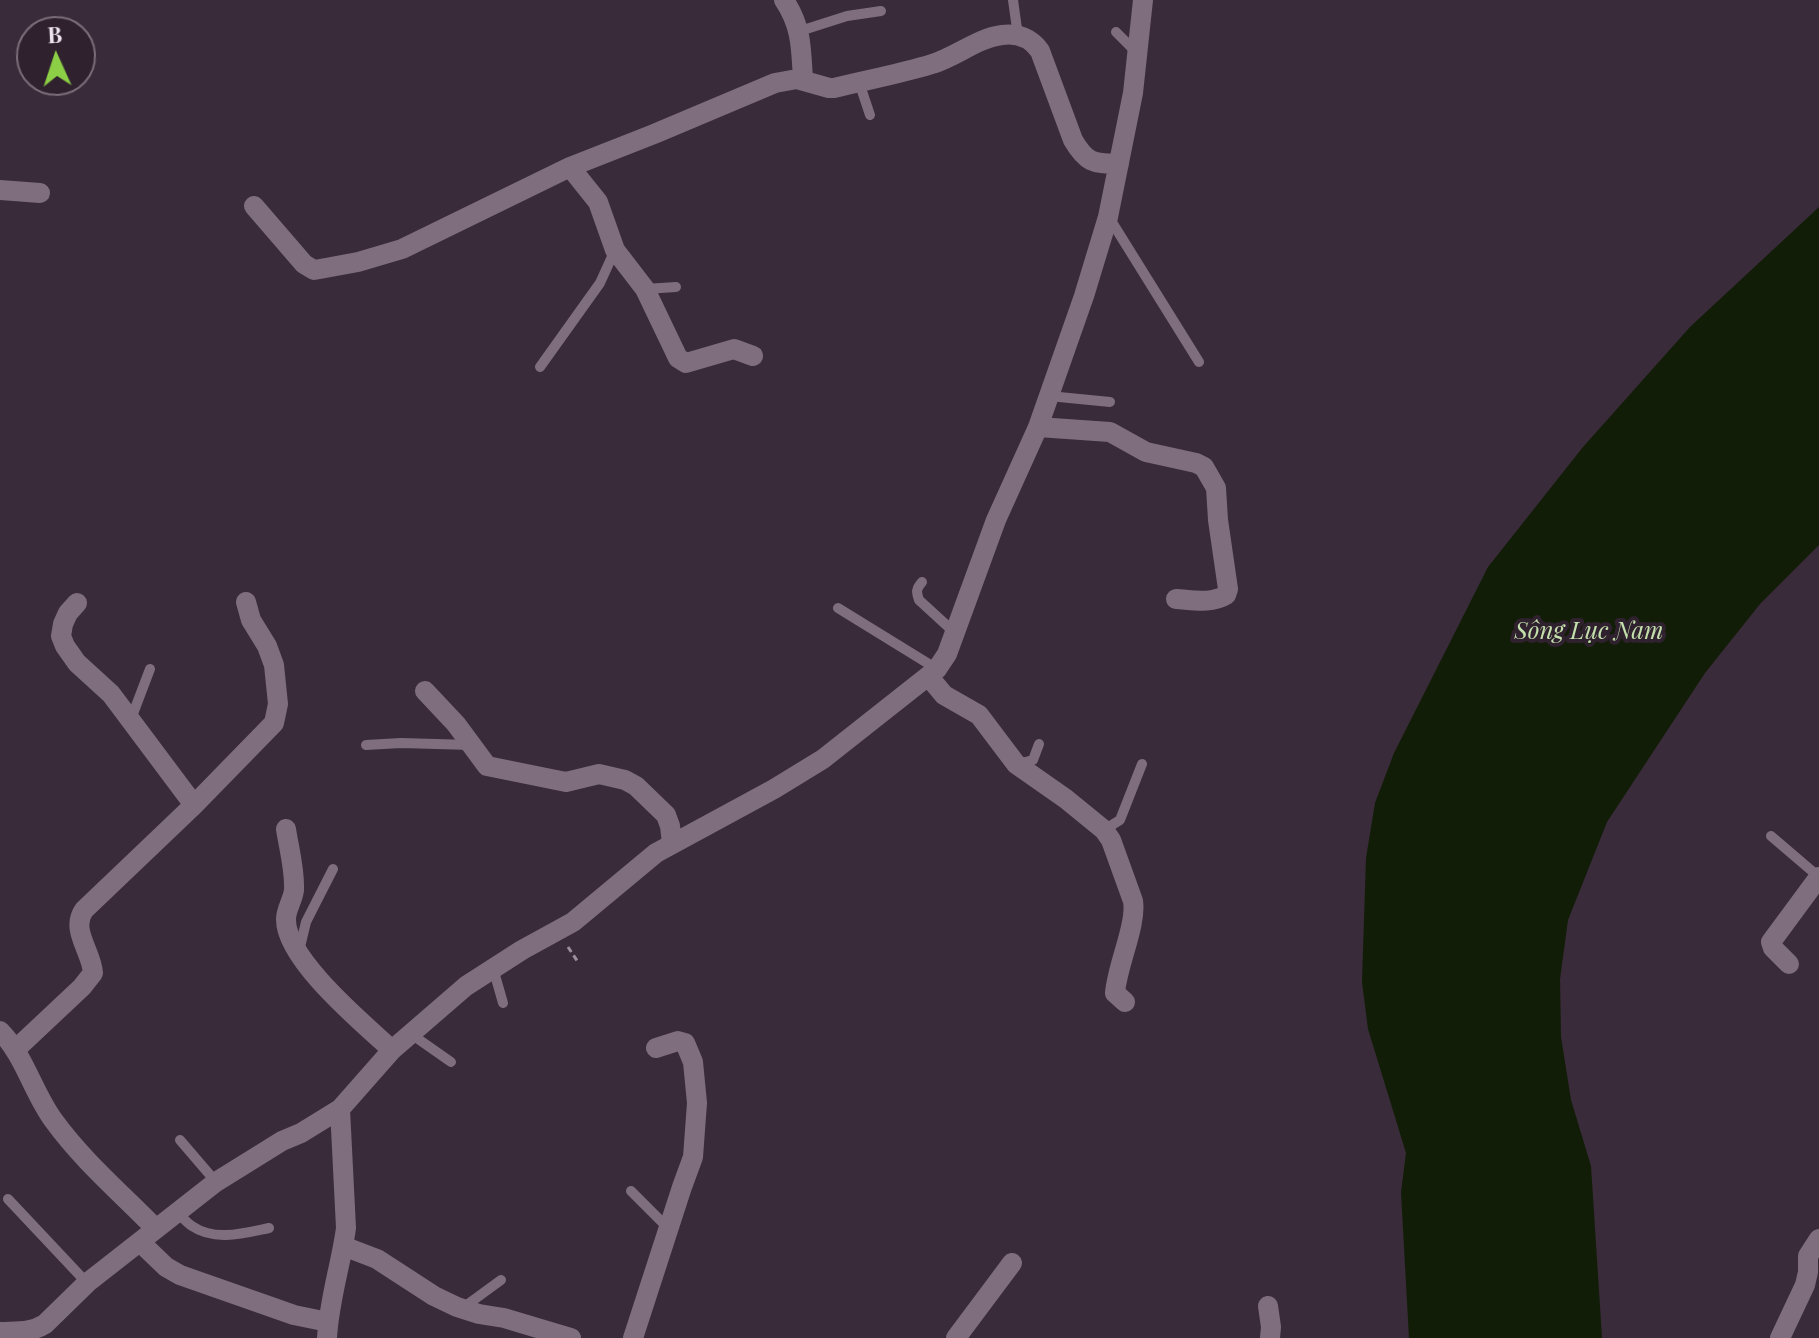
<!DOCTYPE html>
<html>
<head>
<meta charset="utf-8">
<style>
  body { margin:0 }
  #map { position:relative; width:1819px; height:1338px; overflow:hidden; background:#392b39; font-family:"Playfair Display",serif }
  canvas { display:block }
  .north { position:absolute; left:16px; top:16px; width:80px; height:80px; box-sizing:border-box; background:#2f212e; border:2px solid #7b6f7a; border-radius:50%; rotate:357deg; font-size:22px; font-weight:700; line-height:32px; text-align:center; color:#ede3ec }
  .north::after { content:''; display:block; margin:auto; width:28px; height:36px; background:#8cce45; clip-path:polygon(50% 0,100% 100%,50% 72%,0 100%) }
</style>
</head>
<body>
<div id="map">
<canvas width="1819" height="1338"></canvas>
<div class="north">B</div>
</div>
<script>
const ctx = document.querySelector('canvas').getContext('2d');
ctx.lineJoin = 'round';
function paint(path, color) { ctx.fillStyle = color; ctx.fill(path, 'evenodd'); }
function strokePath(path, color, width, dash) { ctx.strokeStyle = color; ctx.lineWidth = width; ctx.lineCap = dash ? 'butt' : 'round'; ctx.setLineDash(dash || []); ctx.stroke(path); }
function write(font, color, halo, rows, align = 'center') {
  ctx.font = font + ' "Playfair Display",serif'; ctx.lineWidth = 8; ctx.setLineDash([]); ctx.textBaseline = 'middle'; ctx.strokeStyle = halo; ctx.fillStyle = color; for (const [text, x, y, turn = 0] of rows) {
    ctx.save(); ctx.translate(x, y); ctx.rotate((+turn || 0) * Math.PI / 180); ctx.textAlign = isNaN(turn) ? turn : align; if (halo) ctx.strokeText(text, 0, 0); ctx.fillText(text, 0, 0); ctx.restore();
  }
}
const water = new Path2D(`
  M1819 207V545L1760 604 1705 673 1607 822 1568 920 1560 979 1561 1037 1571 1100 1591 1166 1602 1338H1409L1401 1192 1406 1153 1368 1029 1362 982 1366 858 1375 803 1394 753 1488 567 1583 447 1690 327Z`);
const path = new Path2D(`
  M568 947 578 962`);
const service = new Path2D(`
  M1013 0 1018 36
  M800 31 847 16 881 11
  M1116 32 1136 52
  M859 82 870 115
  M1110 219 1199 362
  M645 289 676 287
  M540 367 600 283 615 250
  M1049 396 1110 402
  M922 582C916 589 916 592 919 600L955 633
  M838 608 937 669
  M131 719 150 669
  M366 745 401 743 471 745
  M1018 764 1033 760 1039 744
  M1104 830 1120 820 1142 764
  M1771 836 1819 877
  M299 951 306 922 333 869
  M493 968 503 1003
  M411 1034 451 1062
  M180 1140 216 1182
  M631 1191 668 1228
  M8 1199 87 1283
  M178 1213C182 1217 187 1223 192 1226 215 1242 245 1233 269 1228
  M464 1307 501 1280`);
const minor = new Path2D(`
  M784 0C802 27 801 48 803 80
  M570 167 598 202 615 250 645 289 678 358 686 363 734 349 753 356
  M0 190 40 193
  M254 206 304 264 314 270 320 269 358 262 402 249 570 167 654 134 775 83 797 79 829 88H834C866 80 900 74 932 64 956 57 977 38 1002 35 1017 33 1031 38 1040 51L1073 140C1087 164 1094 163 1119 164
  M1038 427 1110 432 1146 452 1196 463 1204 467 1216 488 1218 520 1228 589 1226 595C1211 604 1193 600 1176 599
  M77 603 68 613 63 624 61 636 65 646 77 663 111 694 194 805
  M929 677 944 695 979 715 1016 764 1066 799 1104 830 1111 840 1133 901C1137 924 1117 966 1115 993L1125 1002
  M425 691 456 724 487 766 566 782 599 774 625 780 636 786 666 815 670 826 672 843
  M286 829C289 849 295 870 294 890 293 900 286 909 286 919 285 959 364 1024 392 1050
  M1789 964 1773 948 1771 942 1819 877
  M0 1031C25 1056 33 1093 54 1121 83 1161 122 1194 156 1229
  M15 1050 82 987 93 973C92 952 70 930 84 910L194 805 274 723 278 704 274 665 267 646 251 620 246 602
  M140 1242 166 1267 180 1275 294 1315 328 1322
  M343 1246 377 1259 434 1296 457 1307 479 1314 504 1318 571 1338
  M1268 1306 1271 1327 1270 1338
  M0 1332C16 1331 31 1333 45 1324L87 1283 216 1182 282 1141 301 1133 340 1109 392 1050 466 986 522 950 573 922 656 853 774 789 823 759 937 669 947 654 996 520 1038 427 1084 296 1108 217 1133 93 1143 0
  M327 1338C329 1300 341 1265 346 1228L340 1109
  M633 1338 682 1187 693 1157 697 1103 693 1062 685 1043 678 1041 656 1048
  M956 1338 1012 1263
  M1780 1338 1805 1285 1808 1272V1256L1819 1239`);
const waterNames = [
  ["Sông Lục Nam",1589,632]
];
paint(water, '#111d06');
strokePath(path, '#9a8f9a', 3, [6, 4]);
strokePath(service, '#7f6e7e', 10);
strokePath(minor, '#7f6e7e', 20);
write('italic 24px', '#c4e0ad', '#2f212e', waterNames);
</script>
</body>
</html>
